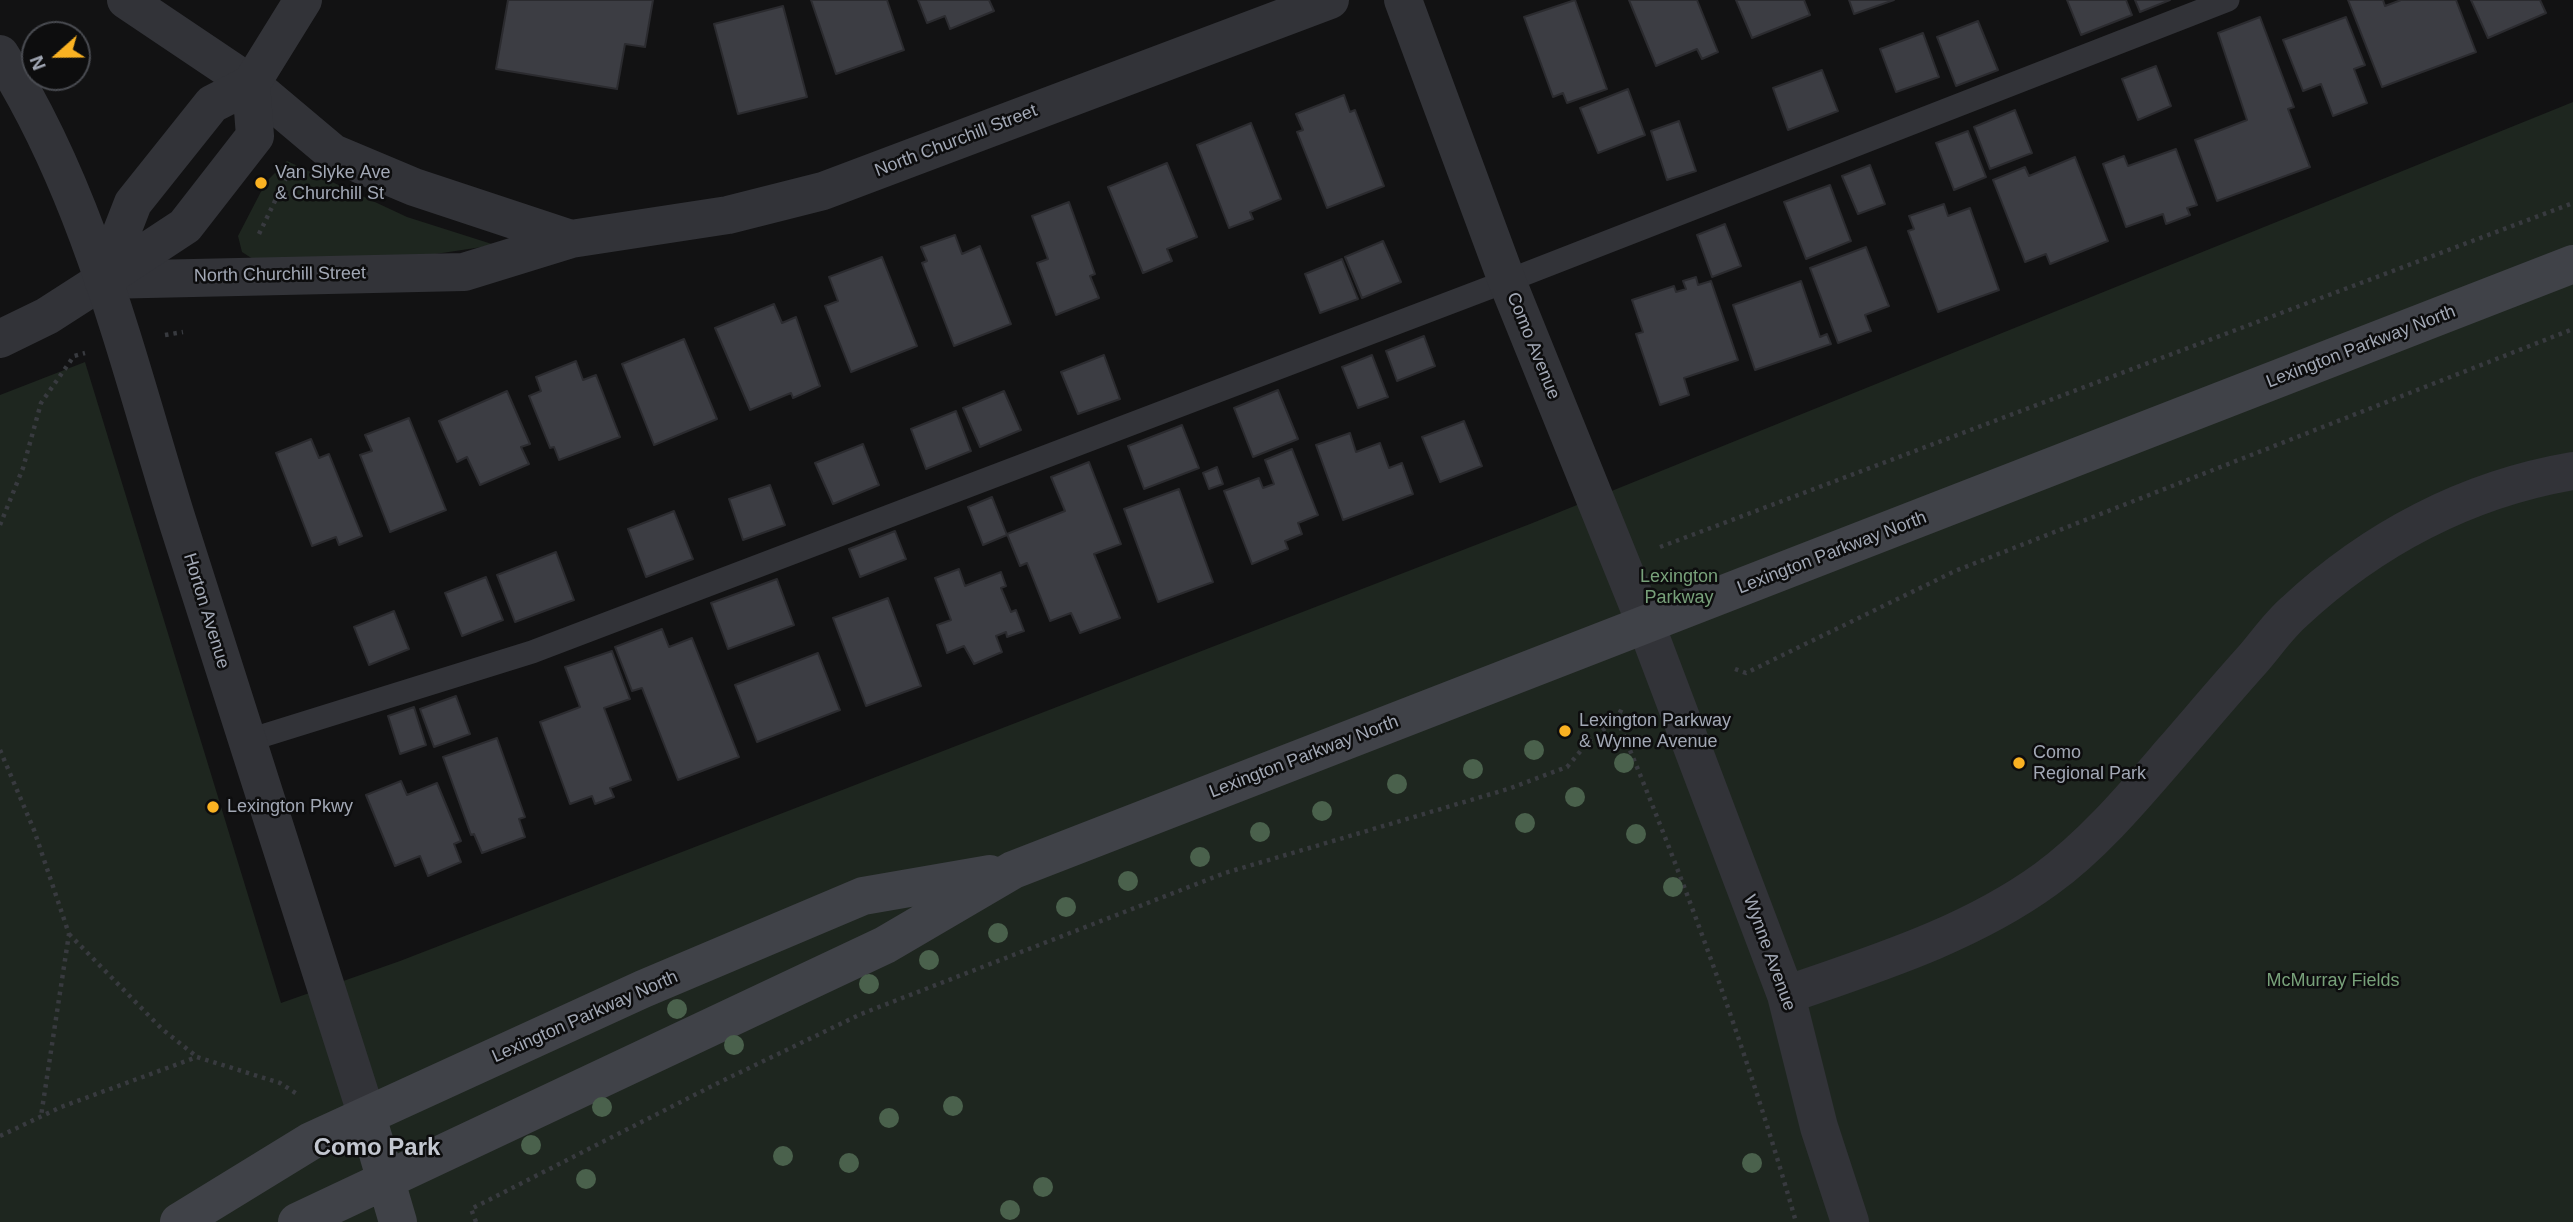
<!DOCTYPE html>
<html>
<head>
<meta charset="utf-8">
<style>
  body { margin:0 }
  #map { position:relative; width:2573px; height:1222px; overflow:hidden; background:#121213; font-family:Helvetica,sans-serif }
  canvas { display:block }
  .north { position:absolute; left:21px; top:21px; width:70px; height:70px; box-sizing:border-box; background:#0d0d0e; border:2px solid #494b51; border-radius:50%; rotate:249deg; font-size:19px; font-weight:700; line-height:28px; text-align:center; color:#a2a8b5 }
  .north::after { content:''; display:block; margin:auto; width:24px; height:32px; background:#fab222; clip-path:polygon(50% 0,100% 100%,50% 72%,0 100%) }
</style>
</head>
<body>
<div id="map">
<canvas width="2573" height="1222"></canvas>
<div class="north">N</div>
</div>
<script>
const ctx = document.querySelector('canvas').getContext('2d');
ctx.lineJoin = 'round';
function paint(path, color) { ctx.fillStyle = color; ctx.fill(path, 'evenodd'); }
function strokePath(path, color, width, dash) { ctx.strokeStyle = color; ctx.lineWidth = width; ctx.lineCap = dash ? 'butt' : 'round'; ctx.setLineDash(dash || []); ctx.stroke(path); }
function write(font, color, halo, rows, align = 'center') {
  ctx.font = font + ' Helvetica,sans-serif'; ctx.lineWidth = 5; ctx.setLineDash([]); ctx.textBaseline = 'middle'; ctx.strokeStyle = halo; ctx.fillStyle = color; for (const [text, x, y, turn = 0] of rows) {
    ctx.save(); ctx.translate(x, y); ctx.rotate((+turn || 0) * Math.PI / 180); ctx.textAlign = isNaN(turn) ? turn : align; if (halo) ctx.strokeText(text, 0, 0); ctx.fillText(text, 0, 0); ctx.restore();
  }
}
const green = new Path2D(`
  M2573 102V1222H0V395L85 362 281 1003 400 961 1530 524Z
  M287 161 407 217 495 245 429 255 253 259 242 252 238 236 266 182Z`);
const building = new Path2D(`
  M508 0H653L645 47 625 44 617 89 496 69Z
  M811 0H887L904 50 836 74Z
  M918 0H989L994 11 950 29 945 16 927 23Z
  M1575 0 1607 89 1567 103 1563 93 1553 97 1524 17Z
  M1629 0H1697L1718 52 1702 59 1697 49 1656 66Z
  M1736 0H1804L1810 15 1752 38Z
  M1849 0H1894L1854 14Z
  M2067 0H2126L2132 15 2081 35Z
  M2135 0H2170L2140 12Z
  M2348 0H2383L2385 6 2401 0H2456L2476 52 2382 87Z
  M2471 0H2540L2546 13 2488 38Z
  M783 6 807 97 738 114 714 24Z
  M2260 17 2294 107 2288 109 2310 167 2217 201 2195 140 2247 120 2218 33Z
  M2346 17 2365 65 2354 69 2367 103 2333 116 2321 84 2303 91 2283 40Z
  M1978 21 1998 70 1956 86 1937 37Z
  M1923 33 1939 77 1896 92 1880 49Z
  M2156 66 2171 106 2138 120 2122 79Z
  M1822 70 1838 111 1788 130 1773 88Z
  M1628 89 1645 135 1598 153 1580 108Z
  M1344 95 1350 112 1355 110 1384 186 1327 208 1297 132 1303 130 1296 114Z
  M2015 110 2032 153 1990 169 1974 127Z
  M1679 121 1696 171 1667 180 1651 131Z
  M1251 123 1281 199 1250 212 1253 219 1229 228 1197 145Z
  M1968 131 1986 177 1954 190 1936 143Z
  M2176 149 2197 205 2187 208 2190 215 2166 224 2163 214 2126 227 2103 164 2124 156 2128 166Z
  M2075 157 2108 241 2050 264 2046 254 2025 262 1993 180 2025 167 2029 176Z
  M1167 163 1197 237 1167 249 1172 261 1143 273 1108 187Z
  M1870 165 1885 204 1858 214 1842 176Z
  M1830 185 1851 241 1806 259 1784 202Z
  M1069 202 1095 274 1090 276 1099 298 1056 315 1037 263 1048 259 1032 216Z
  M1944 204 1948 216 1970 208 1999 290 1938 312 1908 231 1914 229 1909 216Z
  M1725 224 1741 266 1712 277 1697 235Z
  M955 235 962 254 980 246 1011 324 954 346 922 263 927 261 921 247Z
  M1383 241 1401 282 1362 298 1345 257Z
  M1866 247 1889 306 1865 315 1871 331 1838 343 1810 268Z
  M882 257 917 346 851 372 825 306 838 301 829 277Z
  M1342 259 1358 299 1320 313 1305 274Z
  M1696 277 1698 285 1711 281 1738 360 1684 378 1689 395 1660 405 1636 334 1643 332 1632 300 1674 286 1676 292 1686 289 1683 281Z
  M1801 281 1820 337 1827 334 1831 344 1755 370 1733 305Z
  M774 304 782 323 796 317 820 386 793 398 791 393 750 410 715 328Z
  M1424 336 1435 366 1397 381 1386 351Z
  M684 339 717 419 654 445 622 364Z
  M1104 355 1120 399 1078 414 1061 372Z
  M1372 355 1388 397 1358 408 1342 367Z
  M576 361 583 380 596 375 620 437 559 460 554 447 550 448 529 396 541 391 536 377Z
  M1278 390 1298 439 1253 457 1234 408Z
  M507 391 530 444 521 447 529 464 480 485 467 457 457 462 439 421Z
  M1004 391 1021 430 980 447 963 408Z
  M956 411 971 451 926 469 911 429Z
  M409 418 446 510 390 532 360 455 372 451 365 435Z
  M1464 421 1482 466 1440 482 1422 437Z
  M1182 425 1199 468 1144 489 1128 446Z
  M1350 433 1356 452 1380 443 1389 468 1402 463 1413 494 1343 520 1316 445Z
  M311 439 319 458 329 454 362 536 339 545 336 537 312 546 276 453Z
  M863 444 879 485 833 504 815 463Z
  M1292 449 1318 515 1298 523 1302 534 1285 541 1288 549 1252 564 1224 491 1259 478 1263 488 1274 484 1265 460Z
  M1089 462 1121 544 1094 554 1120 618 1080 633 1071 613 1050 621 1027 563 1020 566 1007 534 1065 511 1051 477Z
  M1217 467 1223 484 1209 489 1203 473Z
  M770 485 785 525 743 540 729 499Z
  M1179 489 1213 582 1158 602 1124 509Z
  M992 497 1007 535 983 545 968 507Z
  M674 511 693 559 646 577 628 529Z
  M895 531 906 559 860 577 849 549Z
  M556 552 574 600 515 622 497 575Z
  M959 569 965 586 1001 572 1006 586 1001 588 1011 612 1016 610 1024 631 1007 637 1006 632 996 636 1002 652 974 664 964 646 947 653 937 625 951 620 935 578Z
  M486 577 503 620 462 636 445 593Z
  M777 579 794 625 728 649 711 603Z
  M888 598 921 686 866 706 833 618Z
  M394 611 409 649 369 665 354 627Z
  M662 629 669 647 692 638 739 757 678 780 642 688 632 691 615 647Z
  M612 651 630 699 604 708 631 780 610 788 614 797 595 804 592 796 570 804 540 722 580 707 565 667Z
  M818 653 840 710 757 742 735 685Z
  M456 696 470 734 434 747 420 709Z
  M414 707 426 745 400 754 388 716Z
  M497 738 525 817 519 819 525 837 482 853 474 834 471 835 443 757Z
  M401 781 407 795 437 783 461 841 454 844 461 862 428 876 420 856 395 866 366 795Z`);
const path = new Path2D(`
  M259 234 289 172
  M165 335 183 332
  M0 525 23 468 41 403 74 356 85 353
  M1660 547 2573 203
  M1735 669 1746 673 1955 571 2573 329
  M1617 719C1686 883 1747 1051 1796 1222
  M0 750 34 830 69 934 41 1116
  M69 934 162 1029 196 1056
  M0 1136 61 1107 197 1057 280 1083 297 1094
  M476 1222 471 1209 718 1083 861 1014 1225 873 1508 789 1567 767 1590 740 1617 719 1622 708`);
const service = new Path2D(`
  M246 741 532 652 1507 281 2228 0`);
const minor = new Path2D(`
  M126 0 251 84 333 153 414 187 571 239
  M1403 0 1507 281 1646 625 1786 995 1819 1127 1850 1222
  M0 339 47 316 103 280 464 272 571 239 728 215 823 191 1330 0
  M1786 995C1875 964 1969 935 2046 879 2094 844 2134 796 2172 752 2199 721 2225 690 2252 660 2266 644 2278 626 2294 612 2372 539 2467 489 2573 471`);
const tertiary = new Path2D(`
  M0 54C90 195 129 366 178 523 240 721 305 918 367 1116
  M103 280 133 203 212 104 251 84 303 0
  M103 280 185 226 255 136 251 84`);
const secondary = new Path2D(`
  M367 1116 398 1222
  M179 1222 311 1141 643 989 863 896 990 874
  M297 1222 885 945 1013 870 2573 264`);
const trees = [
  [1534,750],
  [1624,763],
  [1473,769],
  [1397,784],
  [1575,797],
  [1322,811],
  [1525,823],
  [1260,832],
  [1636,834],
  [1200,857],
  [1128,881],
  [1673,887],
  [1066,907],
  [998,933],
  [929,960],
  [869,984],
  [677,1009],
  [734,1045],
  [953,1106],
  [602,1107],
  [889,1118],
  [531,1145],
  [783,1156],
  [849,1163],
  [1752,1163],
  [586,1179],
  [1043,1187],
  [1010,1210]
];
const markers = [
  [261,183,7,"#fab222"],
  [1565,731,7,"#fab222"],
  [2019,763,7,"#fab222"],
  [213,807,7,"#fab222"]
];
const streetNames = [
  ["North Churchill Street",956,141,-21],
  ["North Churchill Street",280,275,-1],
  ["Como Avenue",1533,346,68],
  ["Lexington Parkway North",2361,347,-21],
  ["Lexington Parkway North",1832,553,-21],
  ["Horton Avenue",206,611,73],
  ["Lexington Parkway North",1304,757,-21],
  ["Wynne Avenue",1769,953,70],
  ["Lexington Parkway North",585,1017,-24]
];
const poiNames = [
  ["Van Slyke Ave",275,173],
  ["& Churchill St",275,194],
  ["Lexington Parkway",1579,721],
  ["& Wynne Avenue",1579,742],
  ["Como",2033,753],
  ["Regional Park",2033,774],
  ["Lexington Pkwy",227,807]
];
const parkNames = [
  ["Lexington",1679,577],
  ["Parkway",1679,598],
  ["McMurray Fields",2333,981]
];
const districtNames = [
  ["Como Park",377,1148]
];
paint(green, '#1e261f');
paint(building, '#3c3d43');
strokePath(building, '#2b2b2f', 2);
strokePath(path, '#383a3f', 4.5, [3.5, 5]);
strokePath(service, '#323338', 23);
strokePath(minor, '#323338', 38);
strokePath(tertiary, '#323338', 38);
strokePath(secondary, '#404248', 38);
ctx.fillStyle = '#4a614c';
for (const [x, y] of trees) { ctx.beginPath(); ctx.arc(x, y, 10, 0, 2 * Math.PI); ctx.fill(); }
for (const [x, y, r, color] of markers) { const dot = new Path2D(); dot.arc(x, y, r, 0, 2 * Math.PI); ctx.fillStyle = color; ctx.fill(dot); strokePath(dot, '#0d0d0e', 2.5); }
write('18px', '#a2a8b5', '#0d0d0e', streetNames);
write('18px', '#a2a8b5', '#0d0d0e', poiNames, 'left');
write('18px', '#78a17a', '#0d0d0e', parkNames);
write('bold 24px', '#c3c7d0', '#0d0d0e', districtNames);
</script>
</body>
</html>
